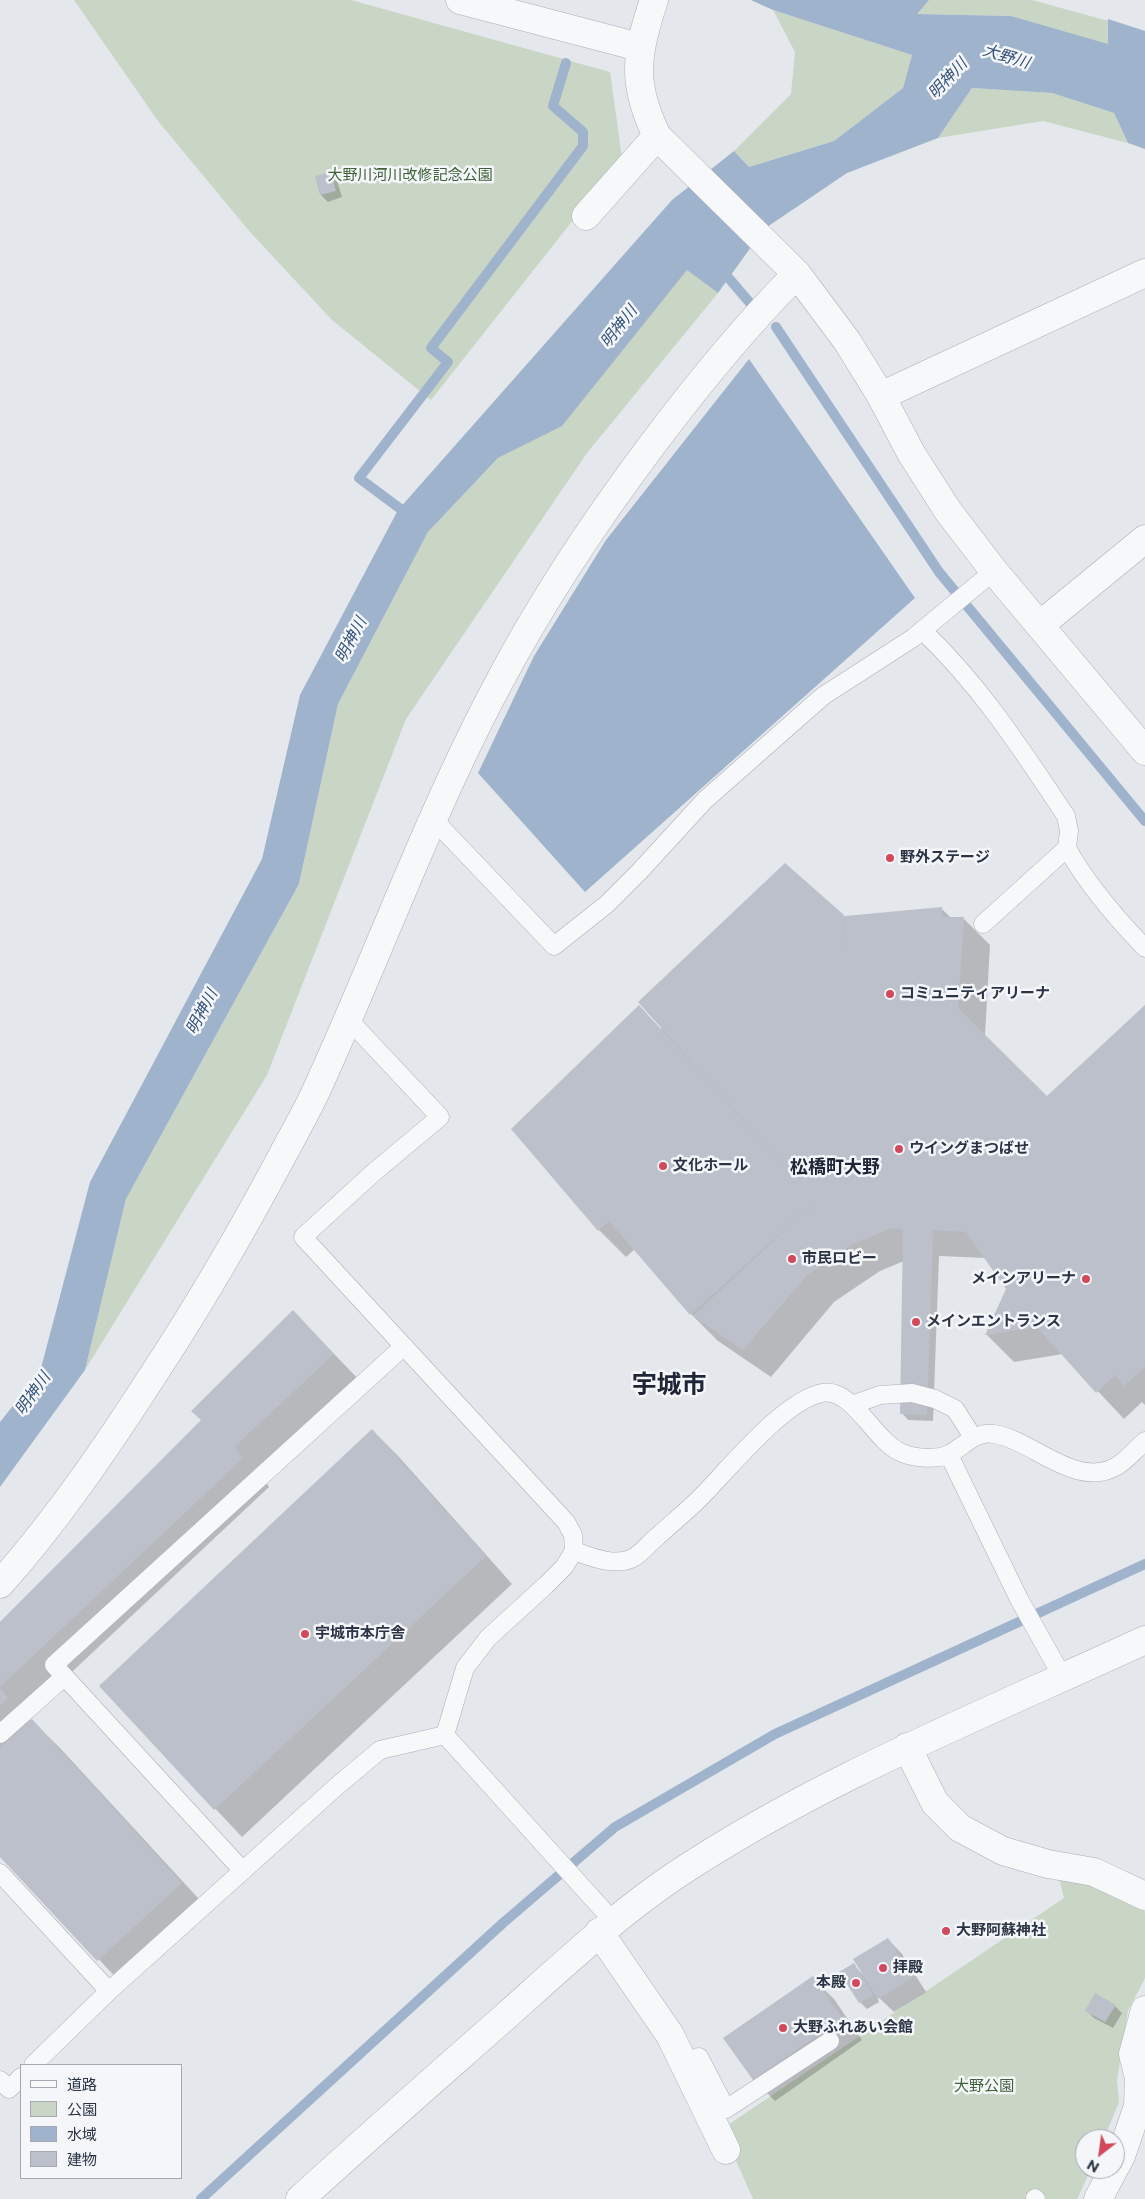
<!DOCTYPE html>
<html>
<head>
<meta charset="utf-8">
<style>
  body { margin:0 }
  #map { position:relative; width:1145px; height:2199px; overflow:hidden; background:#e4e7ec; font-family:Montserrat,"Noto Sans JP",sans-serif }
  canvas { display:block }
  .legend { position:absolute; left:20px; top:2064px; width:162px; height:115px; box-sizing:border-box; background:#f4f6f9; border:1px solid #a4a8b1; margin:0; padding:6px 9px; list-style:none; font-size:15px; color:#2b3445 }
  .legend li { display:flex; align-items:center; gap:10px; height:25px }
  .legend b { width:25px; border:1px solid #a4a8b1 }
  .north { position:absolute; left:1075px; top:2129px; width:50px; height:50px; box-sizing:border-box; background:#f4f6f9; border:1px solid #a4a8b1; border-radius:50%; rotate:210deg; font-size:14px; font-weight:700; line-height:20px; text-align:center; color:#2b3445 }
  .north::after { content:''; display:block; margin:auto; width:18px; height:22px; background:#d1495b; clip-path:polygon(50% 0,100% 100%,50% 72%,0 100%) }
</style>
</head>
<body>
<div id="map">
<canvas width="1145" height="2199"></canvas>
<ul class="legend">
<li><b style="height:6px;background:#f7f8fa"></b>道路</li>
<li><b style="height:14px;background:#c9d6c5"></b>公園</li>
<li><b style="height:14px;background:#9fb4cc"></b>水域</li>
<li><b style="height:14px;background:#bbc0ca"></b>建物</li>
</ul>
<div class="north">N</div>
</div>
<script>
const ctx = document.querySelector('canvas').getContext('2d');
ctx.lineJoin = 'round';
function paint(path, color) { ctx.fillStyle = color; ctx.fill(path, 'evenodd'); }
function strokePath(path, color, width, dash) { ctx.strokeStyle = color; ctx.lineWidth = width; ctx.lineCap = dash ? 'butt' : 'round'; ctx.setLineDash(dash || []); ctx.stroke(path); }
function write(font, color, halo, rows, align = 'center') {
  ctx.font = font + ' Montserrat,"Noto Sans JP",sans-serif'; ctx.lineWidth = 5; ctx.setLineDash([]); ctx.textBaseline = 'middle'; ctx.strokeStyle = halo; ctx.fillStyle = color; for (const [text, x, y, turn = 0] of rows) {
    ctx.save(); ctx.translate(x, y); ctx.rotate((+turn || 0) * Math.PI / 180); ctx.textAlign = isNaN(turn) ? turn : align; if (halo) ctx.strokeText(text, 0, 0); ctx.fillText(text, 0, 0); ctx.restore();
  }
}
const green = new Path2D(`
  M74 0H351L610 72 622 158 431 400 332 320 250 232 158 121Z
  M883 0H1032L1145 31V59L1011 16 916 14Z
  M773 10 912 55 903 88 834 141 749 167 734 151 791 94 795 52Z
  M972 88 1052 93 1114 113 1128 143 1043 121 938 138Z
  M687 269 718 293 587 453 406 719 267 1075 85 1370 126 1199 299 884 338 704 428 532 498 458 562 425Z
  M1059 1878 1083 1879 1144 1910 1145 1913V1978L1128 2011 1117 2080 1119 2102 1104 2139H1085V2169H1091L1077 2199H753L722 2129 1064 1898Z`);
const water = new Path2D(`
  M751 0H929L917 14 1011 16 1108 44V19L1145 31V149L1128 143 1114 113 1052 93 972 88 938 138 847 173 764 229 718 293 687 270 562 426 498 458 428 532 338 704 299 884 126 1199 85 1370 0 1487V1422L40 1372 90 1182 262 859 300 695 398 510 672 200 734 151 749 167 834 141 903 88 912 55 773 10Z
  M749 359 915 598 585 892 478 773 534 656 606 540Z`);
const shadow = new Path2D(`
  M330 174 337 181 342 197 328 202 321 195 316 177Z
  M942 909 951 918H963L990 945 985 1036 1047 1098 1145 1006V1405L1142 1402 1124 1419 1063 1354 1014 1362 987 1335 1007 1289 986 1258 939 1256 933 1421 908 1420 902 1413 904 1261 880 1271 834 1302 771 1377 718 1341 691 1314 635 1249 626 1257 599 1230 639 1007 661 1029 844 916 846 919Z
  M293 1311 361 1382 261 1473 269 1487 26 1715 60 1748 209 1910 125 1987 0 1855V1624L202 1421Z
  M372 1430 399 1457 512 1584 242 1837 100 1686Z
  M888 1939 902 1954 926 1992 894 2012 876 1995 879 2002 867 2009 860 2002 854 1965 863 1975Z
  M812 1978 834 1999 862 2040 775 2101 754 2080 725 2039Z
  M1115 2006 1122 2013 1113 2028 1094 2018 1087 2011Z`);
const stream = new Path2D(`
  M721 269 750 303
  M776 327 939 572 1145 821
  M410 516 359 478 448 362 431 348 583 146V132L553 106 566 63
  M201 2199 503 1923 615 1827 775 1734 1145 1564`);
const building = new Path2D(`
  M331 172 336 191 320 195 315 176Z
  M785 863 844 915 843 951 845 916 942 907V917H964L958 1008 1047 1096 1145 1005V1367L1124 1386 1115 1375 1096 1393 1037 1327 985 1335 1006 1289 966 1232 933 1230 927 1415 900 1414 903 1229 892 1228 853 1244 807 1275 743 1350 693 1316 816 1201 690 1315 609 1221 598 1231 511 1129 639 1005 808 1192 638 1002Z
  M293 1310 334 1354 235 1446 242 1459 0 1687V1622L201 1420 191 1411Z
  M372 1429 486 1556 214 1810 99 1686Z
  M0 1688 8 1698 0 1706Z
  M32 1719 182 1883 97 1961 0 1857V1748Z
  M888 1938 913 1977 878 1999 853 1959Z
  M854 1963 873 1995 859 2003 839 1972Z
  M813 1976 842 2018 753 2080 723 2038Z
  M1095 1993 1116 2005 1105 2022 1085 2011Z`);
const service = new Path2D(`
  M922 630C980 685 1022 750 1066 816L1069 831 1067 848 983 924
  M433 819 554 946 607 904 639 872 705 800 823 696 913 638 994 571
  M1067 848C1088 886 1116 918 1145 948
  M852 1405 880 1395 912 1393 935 1399 955 1409 973 1437
  M949 1455 1019 1599 1063 1678
  M574 1551C591 1557 615 1567 633 1558 642 1553 650 1542 658 1536 672 1523 687 1511 700 1498 728 1470 784 1400 822 1393 852 1387 873 1439 900 1452 912 1458 938 1461 951 1453 965 1445 976 1431 994 1434 1033 1440 1076 1490 1117 1466 1127 1460 1136 1449 1145 1441
  M0 1734 64 1677
  M445 1735 613 1921
  M243 1871 54 1665 403 1347
  M0 1873 109 1991
  M684 2064 699 2057 726 2109 830 2041
  M33 2065 109 1991 337 1786 380 1750 445 1735 465 1668 488 1638 546 1585 564 1567 574 1551 573 1535 566 1522 303 1237 373 1173 440 1117 348 1019
  M0 2080 9 2089 21 2077
  M1035 2198 1036 2199`);
const minor = new Path2D(`
  M460 0 639 47
  M654 0C636 54 631 83 657 136L797 274 847 341 881 396 911 453 948 511 994 571 1145 751
  M586 216 657 136
  M881 396 1145 273
  M1040 625 1145 539
  M0 1584C58 1519 108 1445 155 1372 201 1302 242 1231 281 1158 293 1135 306 1113 317 1089 378 956 428 816 497 686 541 602 595 521 652 445 697 385 744 327 797 274
  M907 1747 935 1803 960 1828 1003 1851 1048 1864 1094 1872 1145 1896
  M599 1932 670 2035 726 2150
  M1115 2167 1121 2156 1138 2106 1139 2078 1133 2054 1145 2010
  M1098 2199 1114 2169`);
const tertiary = new Path2D(`
  M300 2199C368 2137 438 2076 507 2015 561 1967 613 1918 673 1877 820 1779 985 1714 1145 1640`);
const markers = [
  [890,858,5,"#d1495b"],
  [890,994,5,"#d1495b"],
  [899,1149,5,"#d1495b"],
  [663,1166,5,"#d1495b"],
  [792,1259,5,"#d1495b"],
  [1086,1279,5,"#d1495b"],
  [916,1322,5,"#d1495b"],
  [305,1634,5,"#d1495b"],
  [946,1931,5,"#d1495b"],
  [883,1968,5,"#d1495b"],
  [856,1983,5,"#d1495b"],
  [783,2028,5,"#d1495b"]
];
const parkNames = [
  ["大野川河川改修記念公園",410,176],
  ["大野公園",984,2087]
];
const poiNames = [
  ["野外ステージ",900,858],
  ["コミュニティアリーナ",900,994],
  ["ウイングまつばせ",909,1149],
  ["文化ホール",673,1166],
  ["市民ロビー",802,1259],
  ["メインアリーナ",1076,1279,"right"],
  ["メインエントランス",926,1322],
  ["宇城市本庁舎",315,1634],
  ["大野阿蘇神社",956,1931],
  ["拝殿",893,1968],
  ["本殿",846,1983,"right"],
  ["大野ふれあい会館",793,2028]
];
const waterNames = [
  ["大野川",1006,57,17],
  ["明神川",948,79,-47],
  ["明神川",619,327,-52],
  ["明神川",351,640,-62],
  ["明神川",202,1012,-62],
  ["明神川",33,1394,-55]
];
const quarterNames = [
  ["松橋町大野",835,1168]
];
const townNames = [
  ["宇城市",669,1386]
];
paint(green, '#c9d6c5');
paint(water, '#9fb4cc');
paint(shadow, '#0003');
strokePath(stream, '#9fb4cc', 10);
paint(building, '#bbc0ca');
strokePath(service, '#a9aeb7', 19);
strokePath(minor, '#a9aeb7', 29);
strokePath(tertiary, '#a9aeb7', 29);
strokePath(service, '#f7f8fa', 18);
strokePath(minor, '#f7f8fa', 28);
strokePath(tertiary, '#f7f8fa', 28);
for (const [x, y, r, color] of markers) { const dot = new Path2D(); dot.arc(x, y, r, 0, 2 * Math.PI); ctx.fillStyle = color; ctx.fill(dot); strokePath(dot, '#f4f6f9', 2); }
write('15px', '#3f6138', '#f4f6f9', parkNames);
write('bold 15px', '#2b3445', '#f4f6f9', poiNames, 'left');
write('italic 16px', '#34527a', '#f4f6f9', waterNames);
write('bold 18px', '#1d2536', '#f4f6f9', quarterNames);
write('bold 25px', '#1d2536', '#f4f6f9', townNames);
</script>
</body>
</html>
